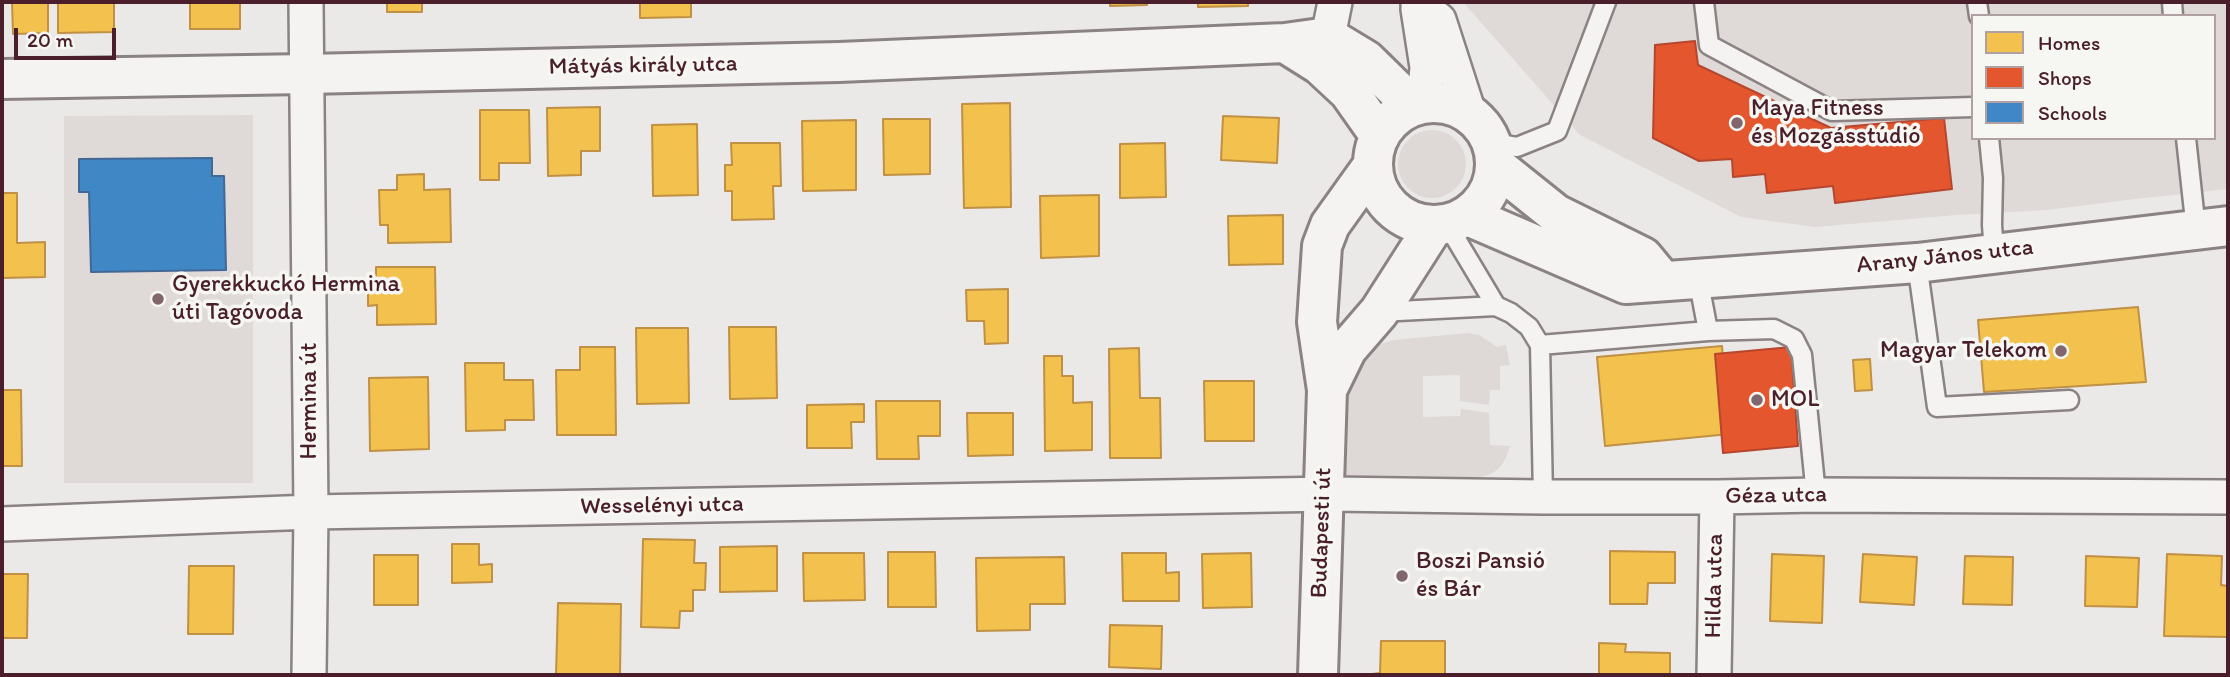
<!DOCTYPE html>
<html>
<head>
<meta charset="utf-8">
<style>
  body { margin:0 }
  #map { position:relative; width:2230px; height:677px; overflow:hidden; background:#ebe9e7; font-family:Itim,sans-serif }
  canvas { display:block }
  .frame { position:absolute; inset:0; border:4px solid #4a1f2b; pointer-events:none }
  .legend { position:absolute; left:1971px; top:14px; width:245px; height:126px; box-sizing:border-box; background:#f6f6f2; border:2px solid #b1a0a2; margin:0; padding:9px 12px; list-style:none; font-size:21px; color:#4a1f2b }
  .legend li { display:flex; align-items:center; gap:14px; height:35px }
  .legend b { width:35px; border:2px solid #b1a0a2 }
  .scale { position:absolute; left:14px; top:28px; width:102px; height:32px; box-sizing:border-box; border:4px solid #4a1f2b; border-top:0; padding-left:9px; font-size:21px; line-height:24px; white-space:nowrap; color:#4a1f2b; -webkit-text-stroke:5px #f6f6f2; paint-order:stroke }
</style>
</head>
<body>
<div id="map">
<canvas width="2230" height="677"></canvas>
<div class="frame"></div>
<ul class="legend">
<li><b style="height:19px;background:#f2c14e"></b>Homes</li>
<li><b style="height:19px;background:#e4572e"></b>Shops</li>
<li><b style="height:19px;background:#3f88c5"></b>Schools</li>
</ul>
<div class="scale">20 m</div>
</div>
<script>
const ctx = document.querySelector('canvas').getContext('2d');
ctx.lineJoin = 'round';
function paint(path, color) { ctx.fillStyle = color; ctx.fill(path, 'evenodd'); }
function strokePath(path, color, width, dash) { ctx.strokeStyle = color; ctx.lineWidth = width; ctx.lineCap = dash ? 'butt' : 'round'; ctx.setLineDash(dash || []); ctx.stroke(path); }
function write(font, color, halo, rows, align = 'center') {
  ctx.font = font + ' Itim,sans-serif'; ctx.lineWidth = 7; ctx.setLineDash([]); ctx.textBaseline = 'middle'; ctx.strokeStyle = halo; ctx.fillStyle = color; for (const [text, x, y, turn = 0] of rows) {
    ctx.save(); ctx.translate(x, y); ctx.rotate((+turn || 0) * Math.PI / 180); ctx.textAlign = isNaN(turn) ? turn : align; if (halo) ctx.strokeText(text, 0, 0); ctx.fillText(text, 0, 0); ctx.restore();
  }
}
const built = new Path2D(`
  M1463 2H2228V189L2135 199 2047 210 1957 215 1815 227 1741 217 1580 135ZM1973 16H2214V138H1973Z
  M253 115V483H64V116Z`);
const green = new Path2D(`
  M1398 164a34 34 0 1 1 68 0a34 34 0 1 1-68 0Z
  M1468 333 1479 335 1497 347 1506 345 1510 365 1500 366V390H1490L1489 405 1460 401V375L1423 376V417L1460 416 1461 409 1489 413 1490 445 1510 446C1507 455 1504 464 1497 470 1477 487 1387 479 1359 479L1345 475 1333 464 1339 383 1370 347 1394 340Z`);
const homes = new Path2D(`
  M12 2H48V33L13 34Z
  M58 2H114V32L58 33Z
  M190 2H240V29H190Z
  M387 2H422V12H387Z
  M640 2H691V17L640 18Z
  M1110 2H1147V5L1110 6Z
  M1198 2H1248V6L1198 7Z
  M1010 103 1011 207 964 208 962 104Z
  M600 107V151H581V175L548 176 547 108Z
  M480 110H529L530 163H499V180H480Z
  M1223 116 1279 118 1277 163 1221 160Z
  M883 119H930V174L884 175Z
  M856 120V190L803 191 802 121Z
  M697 124 698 195 653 196 652 125Z
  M731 143H780L781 186H773L774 219 732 220V191H725V165H732Z
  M1165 143 1166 197 1120 198V144Z
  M424 174V190L450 189 451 242 388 243V225H380L379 190H397V175Z
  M2 193H17V243L45 242V277L2 278Z
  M1099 195V256L1041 258 1040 196Z
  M1283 215V264L1229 265 1228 216Z
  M376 267H435L436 324 377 325V305L368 306V284H376Z
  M1008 289V343L985 344 984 321H967L966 290Z
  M2138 307 2146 382 1984 392 1978 320Z
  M729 327H776L777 398 730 399Z
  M636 328H688L689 403 637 404Z
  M1722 346 1730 434 1605 446 1597 357Z
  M580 347H615L616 435H557L556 370H580Z
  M1139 348 1140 398H1160L1161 458H1110L1109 349Z
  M1044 356H1062V376H1073V403L1092 402V450L1045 451Z
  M1870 359 1872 390 1855 391 1853 360Z
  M465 363H504V380H533L534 420H505V430L466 431Z
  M428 377 429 449 370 451 369 378Z
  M1204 381H1254V441H1205Z
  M2 390H21L22 466H2Z
  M876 401H940V436H918L919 459H877Z
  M864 404V422H851L852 448H807V405Z
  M967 413H1013V455L968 456Z
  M643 539 695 540 694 563H706L705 590H693V611H680L679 628 641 627Z
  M452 544H479V565L492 564V582L452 583Z
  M777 546V591L720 592V547Z
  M1610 551 1675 552V583H1648L1647 604H1610Z
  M888 552H935L936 607H888Z
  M803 553H864L865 600 804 601Z
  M1122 553H1166V573L1179 572V601H1123Z
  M1251 553 1252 607 1203 608 1202 554Z
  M1772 554 1824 556 1822 623 1770 621Z
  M1863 554 1917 557 1914 605 1860 602Z
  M2167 554 2222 556 2221 585 2228 586V637L2164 636Z
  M374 555H418V605H374Z
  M1965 556 2013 557 2012 605 1963 604Z
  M2086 556 2139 558 2137 607 2085 606Z
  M1064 557 1065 604H1030V630L977 631 976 558Z
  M189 566H234L233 634H188Z
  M2 574H28L27 638H2Z
  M558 603 621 604 620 675H556Z
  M1110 625 1162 626 1161 669 1109 667Z
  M1381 641H1445V675H1372V674L1380 673Z
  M1599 643 1626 644 1625 652 1670 653V675H1599Z`);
const shops = new Path2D(`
  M1695 41 1698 65 1831 128 1944 118 1952 189 1835 203 1833 186 1767 193 1765 174 1733 177 1732 159 1699 161 1653 138 1655 45Z
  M1791 347 1798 446 1723 453 1715 354Z`);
const schools = new Path2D(`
  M212 158V176H224L226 270 91 272 89 192H79V159Z`);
const service = new Path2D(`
  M1704 2 1709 45 1832 111 1973 107
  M1977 2 1979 16
  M2172 2 2173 16
  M1989 138 1993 178 1992 225 1994 252
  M2186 138 2196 230
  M1493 143 1517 147 1557 131 1606 2
  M1447 224 1496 306 1511 313 1529 327 1540 345 1543 497
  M1917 263 1937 407 2069 400
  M1698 278 1708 331
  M1379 312 1496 306
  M1540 345 1708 331 1774 329 1794 339 1802 355 1816 495`);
const minor = new Path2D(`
  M306 2 311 512 309 675
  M1418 4 1439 20 1469 113
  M1418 9 1427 67 1424 103
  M1328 37 1335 2
  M2 524 311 512 1331 494 1543 497H1717L1816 495 2228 497
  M1714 675 1717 497`);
const tertiary = new Path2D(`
  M1285 43 1320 65 1349 92 1380 136
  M2 79 307 74 839 62 1285 43 1328 37 1366 60 1413 106
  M1373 164a61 61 0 1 1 122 0a61 61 0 1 1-122 0Z
  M1496 166 1556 214 1643 257 1662 280
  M1468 216 1626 284 1917 263 2228 226
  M1327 390 1347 349 1379 312 1434 226
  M1318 675 1327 390 1317 322 1322 246 1330 225 1373 165`);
const markers = [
  [1737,123,7,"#82666d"],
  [158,299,7,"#82666d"],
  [2061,351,7,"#82666d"],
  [1757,400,7,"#82666d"],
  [1402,576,7,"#82666d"]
];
const streetNames = [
  ["Mátyás király utca",643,66,-1],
  ["Arany János utca",1945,257,-6],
  ["Hermina út",310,401,-90],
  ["Géza utca",1776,496,-1],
  ["Wesselényi utca",662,506,-1],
  ["Budapesti út",1322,533,-88],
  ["Hilda utca",1715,586,-89]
];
const poiNames = [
  ["Maya Fitness",1751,109],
  ["és Mozgásstúdió",1751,137],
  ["Gyerekkuckó Hermina",172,285],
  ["úti Tagóvoda",172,313],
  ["Magyar Telekom",2047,351,"right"],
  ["MOL",1771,400],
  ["Boszi Pansió",1416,562],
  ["és Bár",1416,590]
];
paint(built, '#dfd9d8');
paint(green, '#ded8d7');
paint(homes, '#f2c14e');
strokePath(homes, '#c09044', 2);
paint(shops, '#e4572e');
strokePath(shops, '#b6462d', 2);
paint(schools, '#3f88c5');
strokePath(schools, '#426897', 2);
strokePath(service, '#8b8283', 23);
strokePath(minor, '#8b8283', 38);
strokePath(tertiary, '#8b8283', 44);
strokePath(service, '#f4f3f1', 18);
strokePath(minor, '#f4f3f1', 33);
strokePath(tertiary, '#f4f3f1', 38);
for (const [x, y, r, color] of markers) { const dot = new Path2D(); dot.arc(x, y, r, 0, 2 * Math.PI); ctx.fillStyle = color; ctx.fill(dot); strokePath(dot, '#f6f6f2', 2.5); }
write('24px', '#4a1f2b', '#f6f6f2', streetNames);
write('24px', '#4a1f2b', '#f6f6f2', poiNames, 'left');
</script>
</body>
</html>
